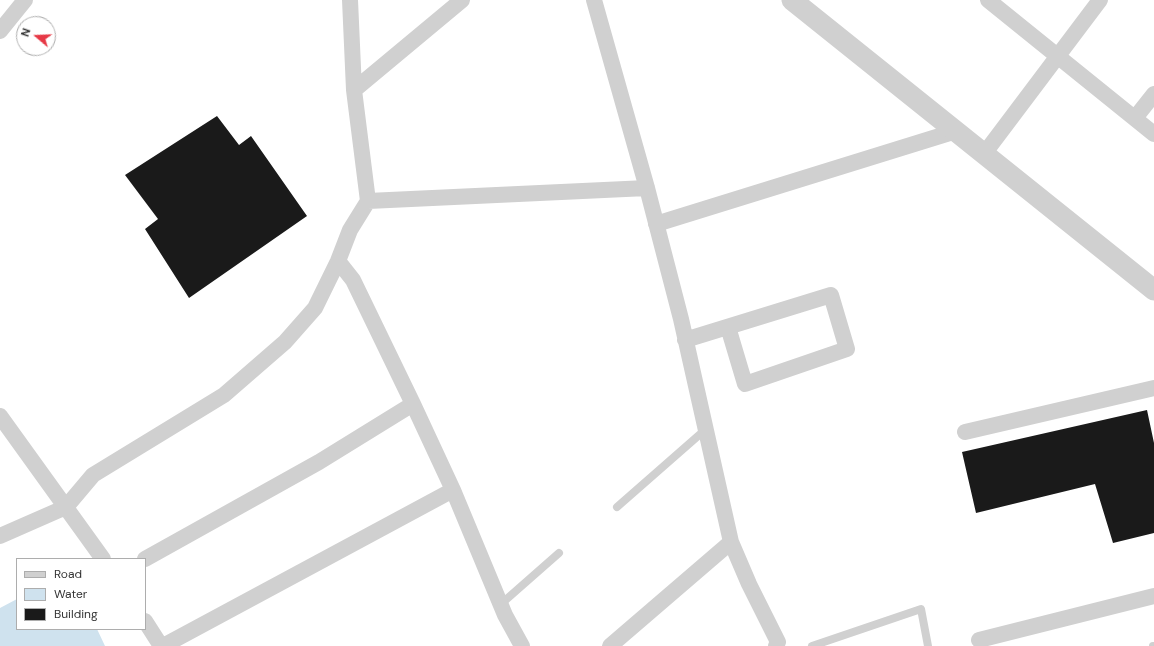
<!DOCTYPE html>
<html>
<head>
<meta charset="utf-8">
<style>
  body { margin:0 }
  #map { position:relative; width:1154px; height:646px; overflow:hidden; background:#fff; font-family:"DM Sans",sans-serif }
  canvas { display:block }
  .legend { position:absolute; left:16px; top:558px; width:130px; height:72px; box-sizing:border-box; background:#fff; border:1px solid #adadad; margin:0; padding:5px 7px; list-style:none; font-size:12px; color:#333 }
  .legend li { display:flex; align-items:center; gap:8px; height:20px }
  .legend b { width:20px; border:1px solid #adadad }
  .north { position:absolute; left:16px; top:16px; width:40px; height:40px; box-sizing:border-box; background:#fff; border:1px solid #adadad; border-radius:50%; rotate:289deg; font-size:11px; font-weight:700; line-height:16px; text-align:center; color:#333 }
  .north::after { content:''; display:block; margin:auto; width:14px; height:18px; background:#e63946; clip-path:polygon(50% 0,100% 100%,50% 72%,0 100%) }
</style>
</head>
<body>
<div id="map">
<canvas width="1154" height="646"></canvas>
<ul class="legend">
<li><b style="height:5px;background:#d0d0d0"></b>Road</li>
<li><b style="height:11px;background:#cfe2ee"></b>Water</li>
<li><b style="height:11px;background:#1a1a1a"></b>Building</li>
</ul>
<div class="north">N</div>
</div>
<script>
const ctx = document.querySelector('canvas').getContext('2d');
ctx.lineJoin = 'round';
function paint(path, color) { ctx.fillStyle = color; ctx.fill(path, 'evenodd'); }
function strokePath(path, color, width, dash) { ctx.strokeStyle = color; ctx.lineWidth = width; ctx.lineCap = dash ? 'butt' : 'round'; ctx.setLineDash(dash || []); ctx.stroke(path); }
const water = new Path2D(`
  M17 599V629H97L105 646H0V608Z`);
const building = new Path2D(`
  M217 116 239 145 251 136 307 216 189 298 145 229 158 219 125 175Z
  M1147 410 1154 443V533L1113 543 1095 484 976 513 962 452Z`);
const service = new Path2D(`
  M617 507 706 429
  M501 604 559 553
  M812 646 921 609 928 646
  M1153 646H1154`);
const minor = new Path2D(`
  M594 0 647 188 681 319 731 542 749 584 778 642 776 646
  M988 0 1154 134
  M0 31 25 0
  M354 90 462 0
  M1135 118 1154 94
  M984 154 1100 0
  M368 201 647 188
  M656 224 956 131
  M338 261 353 280 413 404 453 490 505 615 522 646
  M685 340 831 295 847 349 745 384 728 327
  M0 416 103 559
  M965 432 1154 388
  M0 536 66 507 93 475 224 395 285 342 315 308 338 261 350 230 368 201 354 90 350 0
  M145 559 319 462 413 404
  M145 621 161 646
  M979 640 1154 596
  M163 646 453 490
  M610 646 731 542`);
const tertiary = new Path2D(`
  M792 0 1154 290`);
paint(water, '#cfe2ee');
paint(building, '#1a1a1a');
strokePath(service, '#d0d0d0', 8);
strokePath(minor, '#d0d0d0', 16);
strokePath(tertiary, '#d0d0d0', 21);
</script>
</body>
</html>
